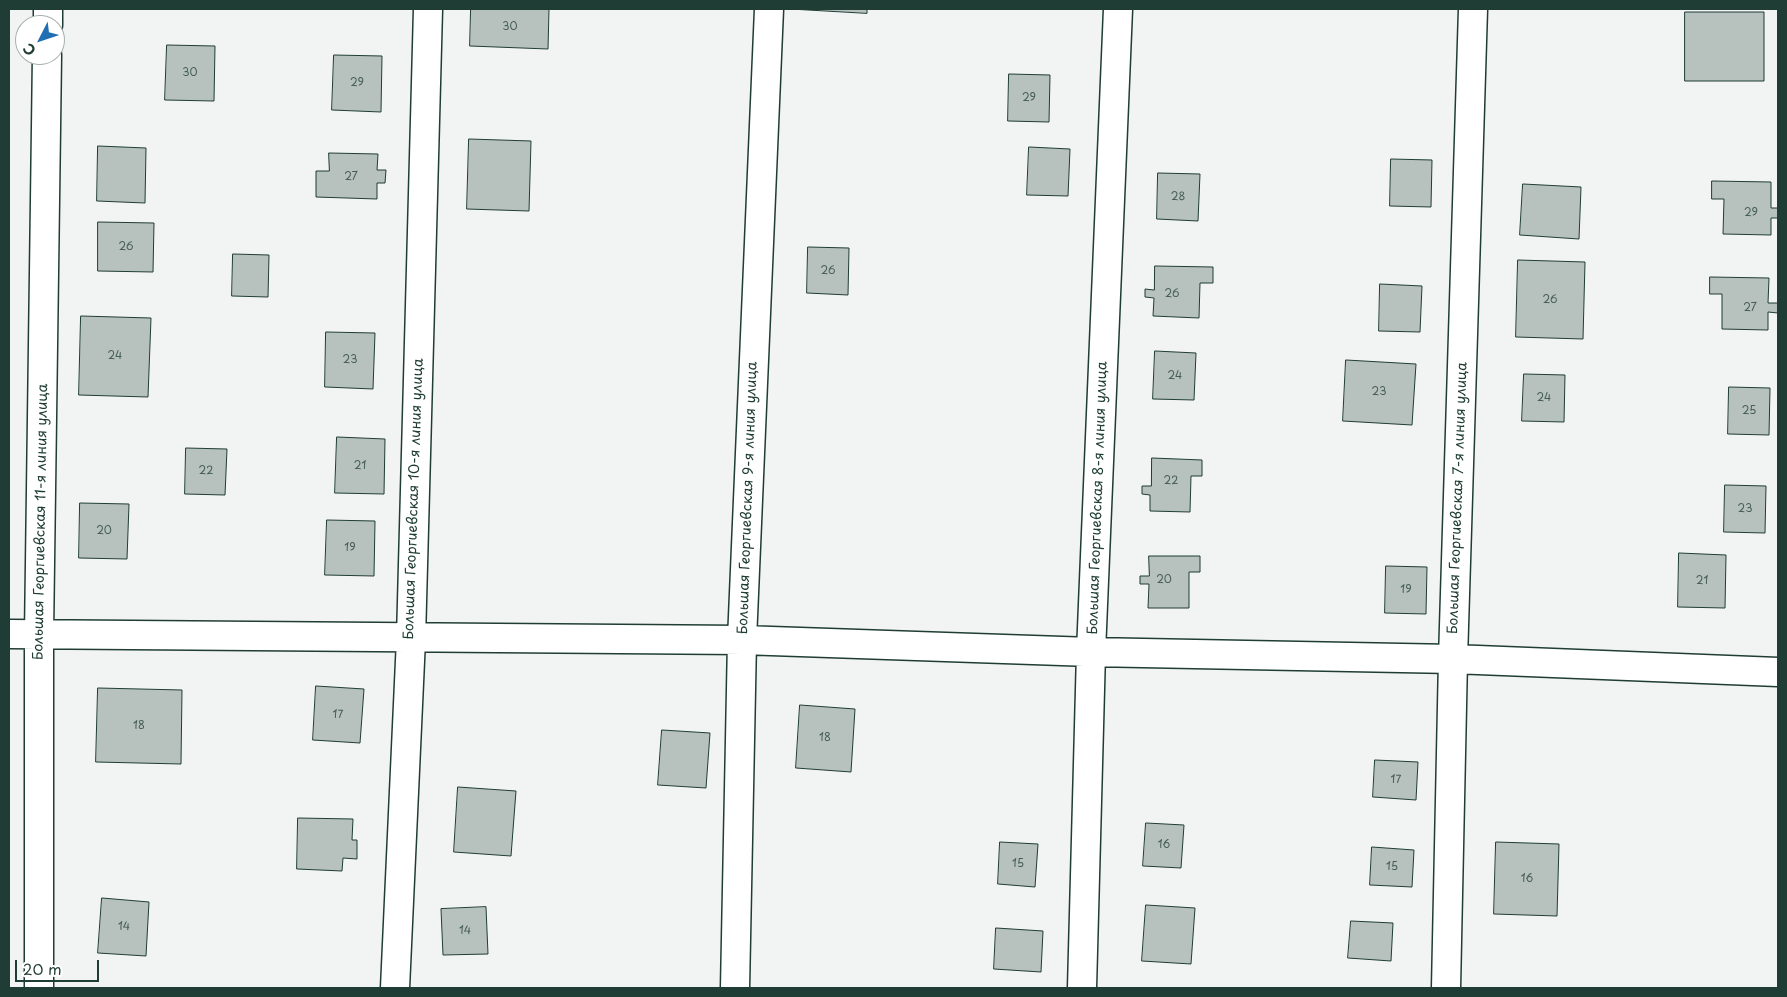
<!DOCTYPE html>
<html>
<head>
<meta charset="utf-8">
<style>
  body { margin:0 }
  #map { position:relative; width:1787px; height:997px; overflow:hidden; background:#f2f3f3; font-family:"Playpen Sans",sans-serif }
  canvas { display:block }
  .frame { position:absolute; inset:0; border:10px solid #1f3d34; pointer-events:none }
  .north { position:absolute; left:15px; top:15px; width:50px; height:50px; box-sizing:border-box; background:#fff; border:1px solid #a5b1ae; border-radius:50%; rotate:229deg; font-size:14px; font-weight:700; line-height:20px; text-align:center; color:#1f3d34 }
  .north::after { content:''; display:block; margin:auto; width:18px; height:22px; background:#1f6fb2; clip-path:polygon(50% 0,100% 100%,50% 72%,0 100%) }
  .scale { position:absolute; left:15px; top:960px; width:84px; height:22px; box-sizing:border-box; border:2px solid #1f3d34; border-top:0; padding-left:6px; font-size:15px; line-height:18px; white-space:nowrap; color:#1f3d34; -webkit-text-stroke:4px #fff; paint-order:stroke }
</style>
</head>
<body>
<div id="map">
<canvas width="1787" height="997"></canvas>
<div class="frame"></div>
<div class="north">С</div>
<div class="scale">20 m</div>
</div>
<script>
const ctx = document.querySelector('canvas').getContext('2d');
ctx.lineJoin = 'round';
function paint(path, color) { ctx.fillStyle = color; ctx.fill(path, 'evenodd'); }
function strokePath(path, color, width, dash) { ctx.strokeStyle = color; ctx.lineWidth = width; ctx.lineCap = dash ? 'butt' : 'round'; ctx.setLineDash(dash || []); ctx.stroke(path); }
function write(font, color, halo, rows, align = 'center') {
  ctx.font = font + ' "Playpen Sans",sans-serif'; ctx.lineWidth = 4.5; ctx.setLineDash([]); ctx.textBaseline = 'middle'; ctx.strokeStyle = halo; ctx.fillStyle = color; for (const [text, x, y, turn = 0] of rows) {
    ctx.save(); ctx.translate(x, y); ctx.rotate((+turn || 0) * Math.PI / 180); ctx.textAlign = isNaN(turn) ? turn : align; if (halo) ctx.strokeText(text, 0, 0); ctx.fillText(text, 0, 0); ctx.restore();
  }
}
const building = new Path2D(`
  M471 9H549L548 49 470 46Z
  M791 9H867V13Z
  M1685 12H1764V81H1685Z
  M167 45 215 46 214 101 165 100Z
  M334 55 382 56 381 112 332 110Z
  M1009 74 1050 75 1049 122 1008 121Z
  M469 139 531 141 529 211 467 209Z
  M98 146 146 148 145 203 97 201Z
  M1029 147 1070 149 1068 196 1027 195Z
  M329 153 378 154 377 170H386L385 183H377V199L316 197V171H329Z
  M1391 159 1432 160 1431 207 1390 206Z
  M1158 173 1200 174 1198 221 1157 219Z
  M1712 181 1771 182V208H1778V218H1771V235L1723 234 1724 199H1712Z
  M1523 184 1581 187 1579 239 1520 235Z
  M98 222 154 223 153 272 98 271Z
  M808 247 849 248 848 295 807 293Z
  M233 254 269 255 268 297 232 296Z
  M1518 260 1585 262 1583 339 1516 337Z
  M1155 266 1213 267V283H1200L1199 318 1153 316 1154 298 1145 297V289L1154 290Z
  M1710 277 1769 278 1768 303H1778V313L1768 312V330L1722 329V294H1710Z
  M1380 284 1422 286 1420 332 1379 331Z
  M81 316 151 318 148 397 79 395Z
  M326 332 375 333 373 389 325 387Z
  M1155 351 1196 353 1194 400 1153 399Z
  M1346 360 1416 364 1412 425 1343 421Z
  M1524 374 1565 375 1564 422 1522 421Z
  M1729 387 1770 388 1769 435 1728 434Z
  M337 437 385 439 384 494 335 493Z
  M186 448 227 449 225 495 185 494Z
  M1152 458 1202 460V476H1191L1190 512 1150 511V495L1142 494V486H1151Z
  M1725 485 1766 486 1765 533 1724 532Z
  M80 503 129 504 127 559 79 558Z
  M327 520 375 521 374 576 325 575Z
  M1679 553 1726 555 1725 608 1678 607Z
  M1149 556H1200V572H1189V608H1148L1149 584H1140V576H1149Z
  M1386 566 1427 567 1426 614 1385 613Z
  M316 686 364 689 360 743 313 740Z
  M98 688 182 690 181 764 96 762Z
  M800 705 855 709 851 772 796 768Z
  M662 730 710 733 706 788 658 785Z
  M1375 760 1418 762 1416 800 1373 797Z
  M458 787 516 791 511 856 454 852Z
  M298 818 353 819 352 840H357V859L343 858 342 871 297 869Z
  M1146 823 1184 825 1181 868 1143 866Z
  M1000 842 1038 844 1035 887 998 884Z
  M1496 842 1559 844 1557 916 1494 914Z
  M1372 847 1414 850 1412 887 1370 885Z
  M102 898 149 902 146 956 98 953Z
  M1146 905 1195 908 1191 964 1142 961Z
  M486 907 488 954 443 955 441 909Z
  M1351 921 1393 923 1391 961 1348 958Z
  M996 928 1043 931 1041 972 994 969Z`);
const minor = new Path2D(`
  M48 25V9
  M9 634 742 640 1091 652 1453 659 1778 672
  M39 988V635L47 55
  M395 988 411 639 428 9
  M735 988 742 640 769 9
  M1082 988 1091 652 1118 9
  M1446 988 1453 659 1473 9`);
const numberNames = [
  ["30",510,27],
  ["30",190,73],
  ["29",357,83],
  ["29",1029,98],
  ["27",351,177],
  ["28",1178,197],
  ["29",1751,213],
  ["26",126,247],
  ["26",828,271],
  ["26",1172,294],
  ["26",1550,300],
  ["27",1750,308],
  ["24",115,356],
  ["23",350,360],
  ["24",1175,376],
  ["23",1379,392],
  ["24",1544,398],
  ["25",1749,411],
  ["21",360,466],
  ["22",206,471],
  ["22",1171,481],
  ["23",1745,509],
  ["20",104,531],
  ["19",350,548],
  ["20",1164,580],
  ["21",1702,581],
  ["19",1406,590],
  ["17",338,715],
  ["18",139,726],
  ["18",825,738],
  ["17",1396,780],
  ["16",1164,845],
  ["15",1018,864],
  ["15",1392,867],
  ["16",1527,879],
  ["14",124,927],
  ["14",465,931]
];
const streetNames = [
  ["Большая Георгиевская 9-я линия улица",748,498,-88],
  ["Большая Георгиевская 8-я линия улица",1098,498,-88],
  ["Большая Георгиевская 7-я линия улица",1458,498,-88],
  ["Большая Георгиевская 10-я линия улица",414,499,-88],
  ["Большая Георгиевская 11-я линия улица",41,522,-89]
];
paint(building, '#b7c1bd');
strokePath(building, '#1f3d34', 1);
strokePath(minor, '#1f3d34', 31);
strokePath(minor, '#fff', 28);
write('11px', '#455e56', null, numberNames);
write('14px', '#1f3d34', '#fff', streetNames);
</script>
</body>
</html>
